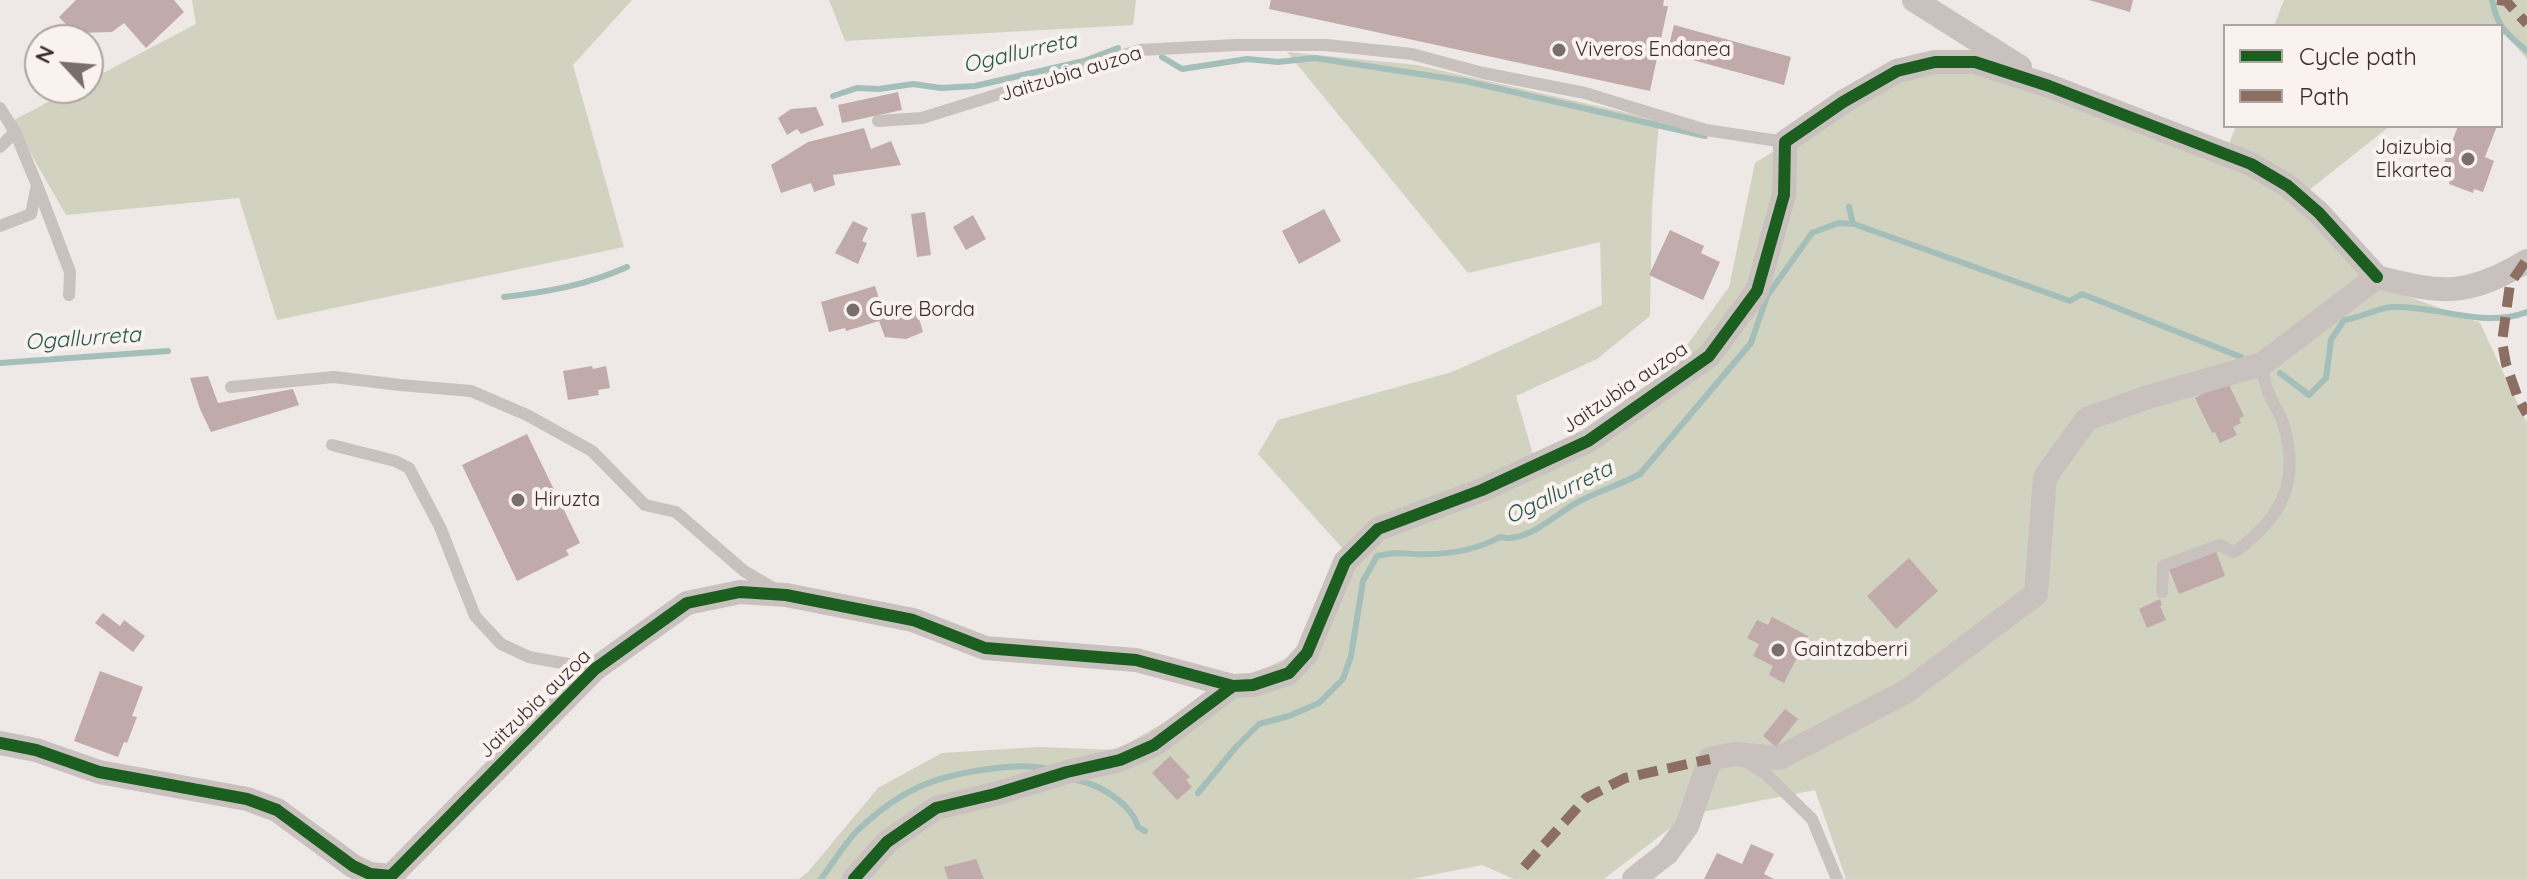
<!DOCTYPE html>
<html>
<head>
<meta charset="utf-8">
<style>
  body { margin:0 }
  #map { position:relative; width:2527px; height:879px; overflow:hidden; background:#eee8e6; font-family:Quicksand,sans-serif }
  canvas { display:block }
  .legend { position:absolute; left:2223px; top:24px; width:280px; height:104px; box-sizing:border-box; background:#f9f2ef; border:2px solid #aca4a1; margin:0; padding:10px 14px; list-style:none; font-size:24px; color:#392e2c }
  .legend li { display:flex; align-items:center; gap:16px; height:40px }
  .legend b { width:40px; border:2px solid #aca4a1 }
  .north { position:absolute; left:24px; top:24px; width:80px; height:80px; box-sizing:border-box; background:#f9f2ef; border:2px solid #aca4a1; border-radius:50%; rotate:296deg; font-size:22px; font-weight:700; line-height:32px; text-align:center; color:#392e2c }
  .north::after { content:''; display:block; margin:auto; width:28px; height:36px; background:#786f6d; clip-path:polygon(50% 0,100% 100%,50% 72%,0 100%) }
</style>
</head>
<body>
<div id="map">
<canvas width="2527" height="879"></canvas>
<ul class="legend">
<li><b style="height:10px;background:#1b5e20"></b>Cycle path</li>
<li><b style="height:10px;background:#8d6e63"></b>Path</li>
</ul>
<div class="north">N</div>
</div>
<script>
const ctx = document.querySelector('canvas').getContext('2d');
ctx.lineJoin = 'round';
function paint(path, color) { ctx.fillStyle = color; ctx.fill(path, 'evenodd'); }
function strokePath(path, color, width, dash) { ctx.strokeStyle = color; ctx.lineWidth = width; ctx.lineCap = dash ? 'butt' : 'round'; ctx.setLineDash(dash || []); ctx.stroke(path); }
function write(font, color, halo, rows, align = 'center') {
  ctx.font = font + ' Quicksand,sans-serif'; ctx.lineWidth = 8; ctx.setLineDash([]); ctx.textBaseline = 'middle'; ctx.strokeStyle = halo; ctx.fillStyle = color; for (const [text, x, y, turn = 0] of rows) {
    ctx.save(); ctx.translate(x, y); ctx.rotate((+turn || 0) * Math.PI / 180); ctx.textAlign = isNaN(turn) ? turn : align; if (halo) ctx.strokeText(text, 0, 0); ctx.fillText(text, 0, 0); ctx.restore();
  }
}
const green = new Path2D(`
  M192 0H632L573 65 624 247 277 320 239 198 66 215 12 121 75 88H88V81L196 24Z
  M829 0H1136L1133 25 845 41Z
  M2284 0H2527V59L2505 34 2501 36V26H2274Z
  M1287 52 1417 65 1659 120 1652 209 1650 316 1597 359 1516 396 1536 465 1635 417 1729 287 1755 163 1873 89 1931 68 1991 75 2222 162 2236 126H2390L2299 198 2372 283 2480 323 2527 423V879H1846L1815 790 1687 815 1604 879H1514L1482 865 1412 879H799L808 872 878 788 942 753 1039 747 1117 750 1209 696 1305 649 1353 560 1258 454 1278 420 1452 372 1602 305 1600 242 1468 273Z`);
const stream = new Path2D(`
  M2492 0C2497 27 2507 34 2527 51
  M1162 57 1182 69 1247 59 1278 62 1315 58 1465 81 1705 136
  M833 96 857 88 879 89 913 84 941 88 975 86 1084 61 1118 48
  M1849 207 1853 224
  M504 297C547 292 587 285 627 267
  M0 363 168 351
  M2280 373 2309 395 2326 378 2331 340 2344 320C2360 318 2377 308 2392 307 2439 305 2481 329 2527 312
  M1076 780C1099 784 1131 803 1138 827L1145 831
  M1198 793 1236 747 1259 724 1289 716 1319 703 1343 679 1351 656 1363 581 1377 556C1394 552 1398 553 1415 554 1443 555 1475 551 1500 537 1527 544 1555 514 1578 502 1598 491 1620 485 1640 474L1751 343 1767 296 1812 233 1838 223 1854 224 2070 301 2082 294 2241 357
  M821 879C833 863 844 844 858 830 899 791 933 776 989 769 1008 766 1024 765 1044 768`);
const building = new Path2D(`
  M76 0H174L184 12 146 48 124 23 112 32 74 33 59 17Z
  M1271 0H1664L1663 6H1668L1650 91 1269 9Z
  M2089 0H2133L2130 12Z
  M1674 25 1791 57 1784 85 1667 53Z
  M898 92 902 110 842 123 838 105Z
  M816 107 824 125 801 134 797 129 787 135 778 118 791 109Z
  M2458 126H2497L2485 157 2494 161 2483 192 2474 189 2473 193 2449 184 2450 180 2439 176Z
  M864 128 871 149 891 141 901 165 833 175 835 185 814 192 811 183 781 193 771 165 808 142Z
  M1324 209 1341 241 1299 264 1282 231Z
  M925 212 931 255 917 257 911 214Z
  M973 215 986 239 966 250 953 227Z
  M853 221 868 228 862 241 867 243 858 264 835 253Z
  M1670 230 1704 246 1701 253 1720 262 1703 300 1649 275Z
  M875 286 885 317 916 308 923 332 906 339 885 337 879 321 846 331 845 328 829 332 821 302Z
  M592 366 593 369 606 366 610 388 598 390 599 395 568 400 563 371Z
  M208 376 218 403 293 389 299 405 211 432 200 409 190 378Z
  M2227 381 2244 416 2239 419 2241 423 2233 427 2237 435 2220 443 2215 432 2212 433 2195 398Z
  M527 434 580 543 566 550 569 555 517 581 462 465Z
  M2216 551 2225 576 2179 594 2169 569Z
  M1909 558 1938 591 1896 629 1867 596Z
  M2160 599 2162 605 2160 606 2166 620 2147 628 2139 609Z
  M103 613 120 626 124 620 145 636 133 652 95 623Z
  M1772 617 1808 636 1784 683 1769 675 1773 666 1753 656 1759 644 1747 638 1757 620 1768 625Z
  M100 671 143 687 132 716 137 717 127 743 124 742 118 757 74 741Z
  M1785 709 1798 719 1776 747 1763 736Z
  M1170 756 1190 777 1186 780 1192 787 1177 800 1152 773Z
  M1751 844 1774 854 1764 874 1774 879H1704L1717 853 1742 864Z
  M976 859 984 879H948L944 867Z`);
const lane = new Path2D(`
  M0 108 15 132 37 185 31 214 0 226
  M878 121 922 118 1140 50 1236 45H1326L1412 54 1483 73 1585 93 1706 130 1785 142
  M0 147 15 132
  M37 185 70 272 69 295
  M231 387 334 377 400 385 471 391 527 415 592 451 645 505 676 512 744 571 773 588
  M332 445 395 461 409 468 440 527 475 616 501 644 529 657 595 669
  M2162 592 2163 566 2219 545 2234 552C2282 519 2301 481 2283 423 2279 411 2271 401 2267 389 2264 381 2263 373 2262 364
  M1743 760 1765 773 1812 819 1837 879`);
const street = new Path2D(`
  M1914 0 2020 67
  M0 743 36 750 99 772 247 799 277 810 353 866 370 874 391 876 595 669 687 603 740 592 786 595 913 620 985 648 1136 660 1233 686
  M854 879 887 842 936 808 995 794 1067 772 1120 760 1154 745 1233 686 1253 685 1289 673 1307 653 1345 562 1378 529 1482 490 1588 441 1709 356 1757 291 1784 195 1785 142 1843 102 1897 71 1935 62H1975L2049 86 2251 164 2288 186 2319 213 2377 277
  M1634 879 1667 853 1687 826 1710 759 1734 754 1779 758 1907 691 2036 594 2045 477 2087 419 2145 398 2262 364 2377 277C2443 294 2466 297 2527 261`);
const quiet = new Path2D(`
  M2497 0 2506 1 2527 24
  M2525 262 2510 284 2502 342 2506 364 2518 398 2527 414
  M1524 867 1586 798 1625 778 1710 759`);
const cycleway = new Path2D(`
  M0 743 36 750 99 772 247 799 277 810 353 866 370 874 391 876 595 669 687 603 740 592 786 595 913 620 985 648 1136 660 1233 686
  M854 879 887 842 936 808 995 794 1067 772 1120 760 1154 745 1233 686 1253 685 1289 673 1307 653 1345 562 1378 529 1482 490 1588 441 1709 356 1757 291 1784 195 1785 142 1843 102 1897 71 1935 62H1975L2049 86 2251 164 2288 186 2319 213 2377 277`);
const markers = [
  [1559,50,8,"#786f6d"],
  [2468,159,8,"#786f6d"],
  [853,310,8,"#786f6d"],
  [518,500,8,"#786f6d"],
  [1778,650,8,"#786f6d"]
];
const poiNames = [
  ["Viveros Endanea",1575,50],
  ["Jaizubia",2452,148,"right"],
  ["Elkartea",2452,171,"right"],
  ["Gure Borda",869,310],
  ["Hiruzta",534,500],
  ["Gaintzaberri",1794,650]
];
const streetNames = [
  ["Jaitzubia auzoa",1071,74,-17],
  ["Jaitzubia auzoa",1625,388,-34],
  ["Jaitzubia auzoa",535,704,-44]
];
const waterNames = [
  ["Ogallurreta",1020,53,-13],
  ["Ogallurreta",83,339,-4],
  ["Ogallurreta",1559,493,-26]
];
paint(green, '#d2d2c1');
strokePath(stream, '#a4beb9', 6);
paint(building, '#c0abaa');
strokePath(lane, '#c8c1be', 12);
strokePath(street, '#c8c1be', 24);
strokePath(quiet, '#8d6e63', 10, [20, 10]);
strokePath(cycleway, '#1b5e20', 12);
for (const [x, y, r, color] of markers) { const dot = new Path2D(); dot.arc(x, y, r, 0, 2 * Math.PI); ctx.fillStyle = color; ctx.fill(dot); strokePath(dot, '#f9f2ef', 3); }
write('20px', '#392e2c', '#f9f2ef', poiNames, 'left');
write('20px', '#392e2c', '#f9f2ef', streetNames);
write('italic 22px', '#255750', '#f9f2ef', waterNames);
</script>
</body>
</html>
